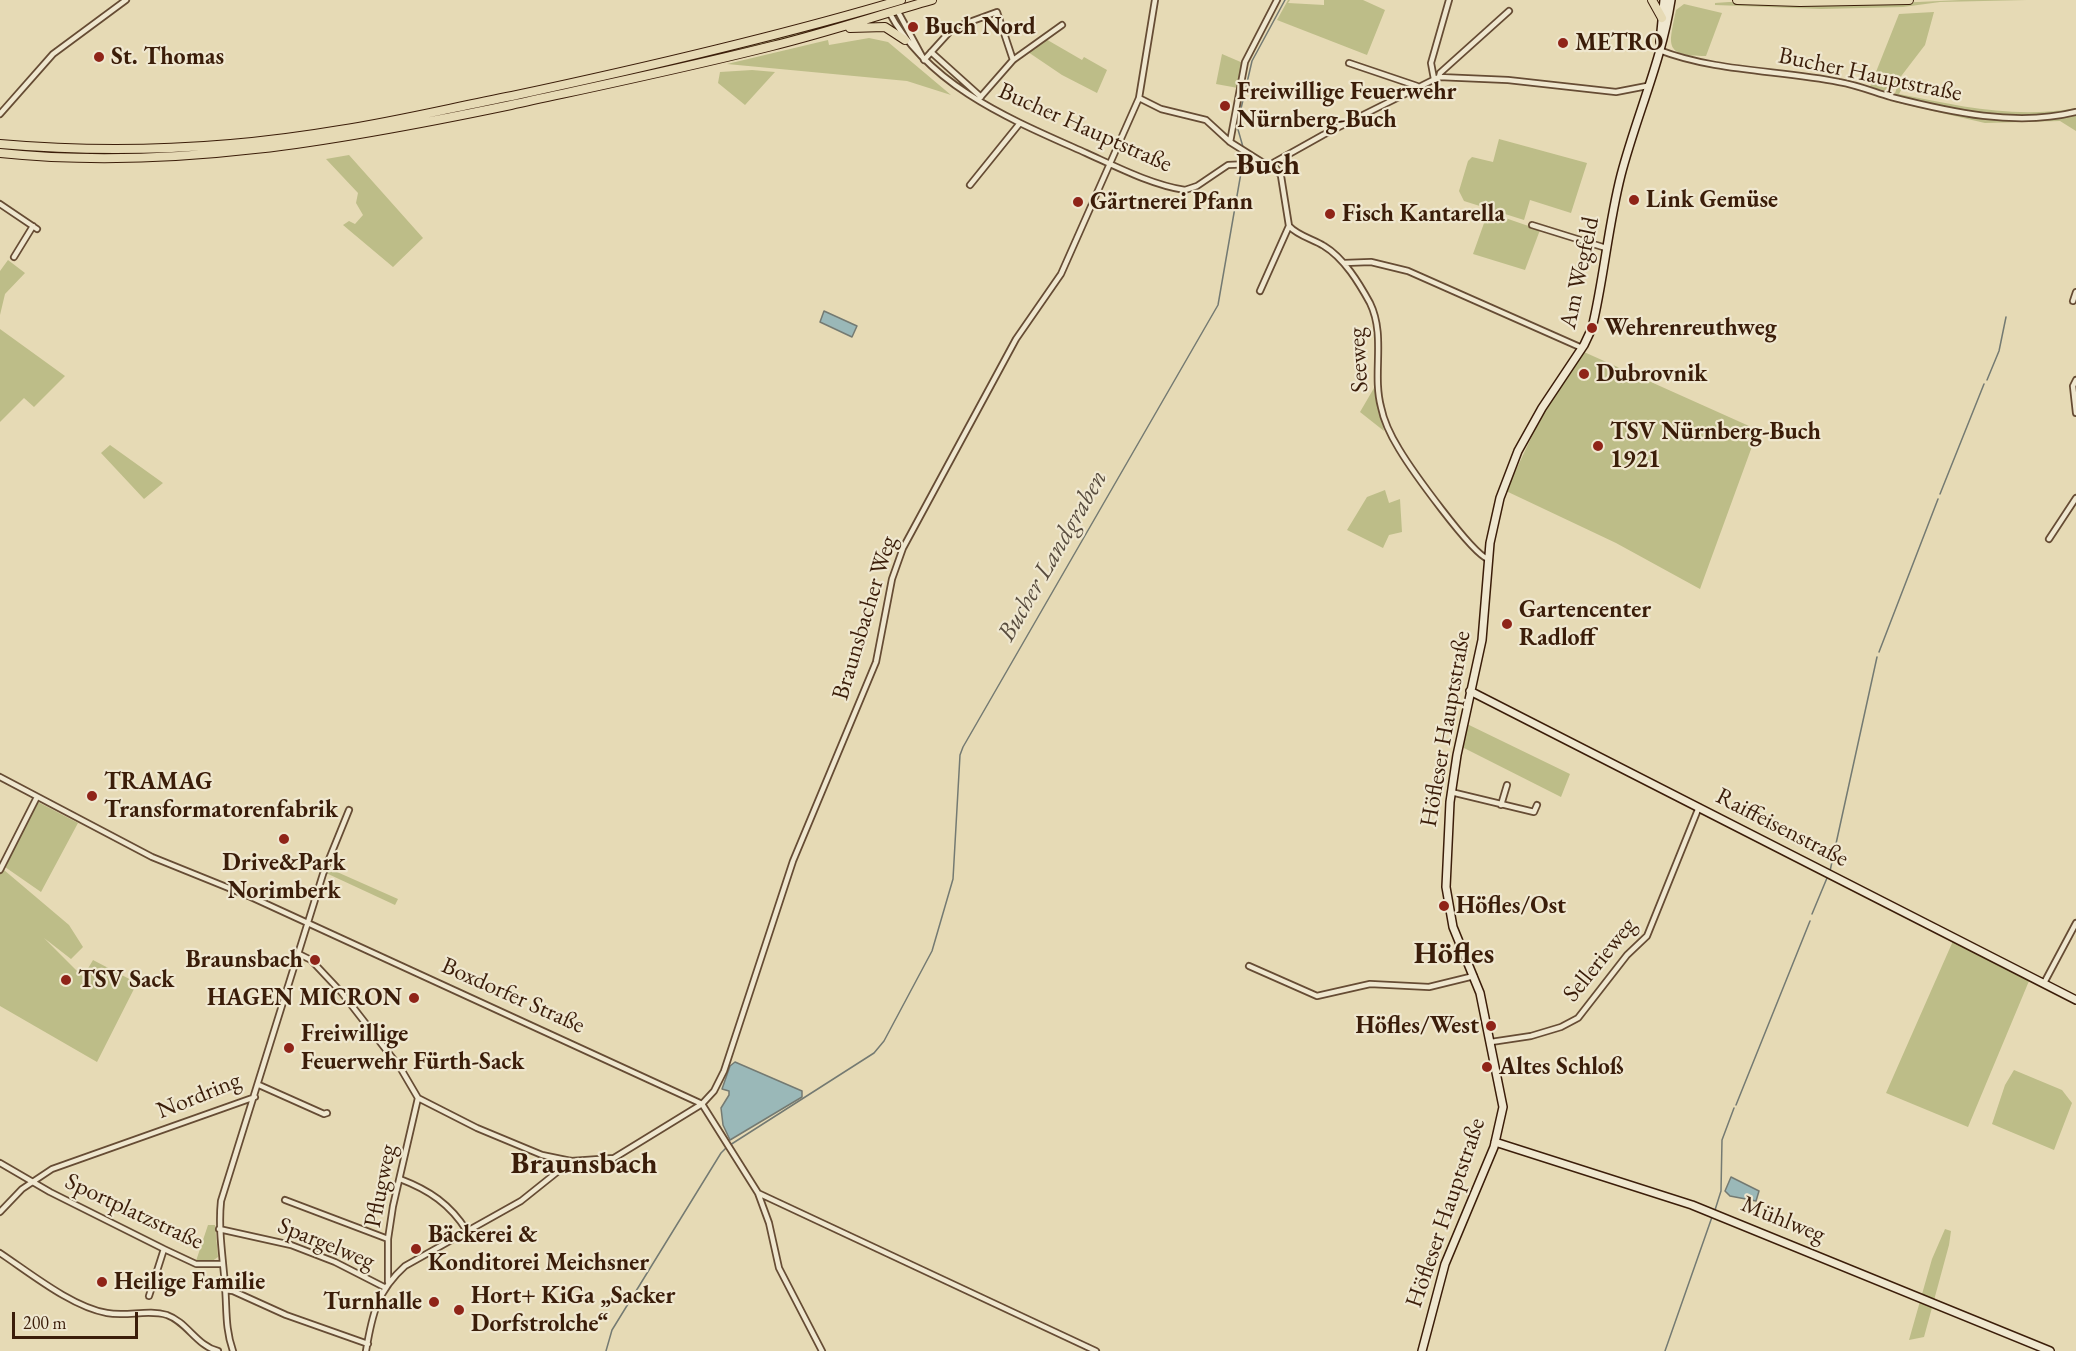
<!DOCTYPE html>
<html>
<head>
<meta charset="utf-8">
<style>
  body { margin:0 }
  #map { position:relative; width:2076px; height:1351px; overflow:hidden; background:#e6dab5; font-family:"EB Garamond",serif }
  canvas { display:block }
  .scale { position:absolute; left:12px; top:1312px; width:126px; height:27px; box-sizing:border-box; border:3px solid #3b1d09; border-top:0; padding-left:8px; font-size:18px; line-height:21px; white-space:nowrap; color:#3b1d09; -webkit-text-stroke:4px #efe7cf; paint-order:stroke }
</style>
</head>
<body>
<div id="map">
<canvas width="2076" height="1351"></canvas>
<div class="scale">200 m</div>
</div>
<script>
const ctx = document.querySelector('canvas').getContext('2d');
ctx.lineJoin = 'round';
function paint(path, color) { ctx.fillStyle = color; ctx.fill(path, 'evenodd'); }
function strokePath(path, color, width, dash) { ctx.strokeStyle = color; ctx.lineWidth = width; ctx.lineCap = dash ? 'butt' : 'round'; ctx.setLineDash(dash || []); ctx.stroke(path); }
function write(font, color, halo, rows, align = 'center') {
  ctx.font = font + ' "EB Garamond",serif'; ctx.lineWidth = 4.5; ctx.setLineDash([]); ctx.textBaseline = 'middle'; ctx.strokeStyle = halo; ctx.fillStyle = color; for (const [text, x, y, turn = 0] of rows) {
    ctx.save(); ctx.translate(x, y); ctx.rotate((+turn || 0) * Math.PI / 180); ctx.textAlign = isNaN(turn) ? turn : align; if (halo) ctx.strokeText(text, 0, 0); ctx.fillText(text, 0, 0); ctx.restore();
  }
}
const green = new Path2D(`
  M1288 0H1290L1288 3 1324 5V0H1363L1385 10 1367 55 1277 20Z
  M1961 0H2027L1940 2 1903 7 1821 9 1715 5V3L1729 2 1896 3Z
  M1684 4 1722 13 1706 56C1663 56 1669 45 1676 10Z
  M875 10 786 40 609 82 383 129 376 127C544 92 711 58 875 10Z
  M1934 12 1925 45 1889 92 1870 87 1899 14Z
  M869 38 888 42 951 95 907 81 727 64 828 40 829 45Z
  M1044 38 1082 60 1084 57 1107 70 1097 93 1062 75 1028 52Z
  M1222 54 1243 63 1238 88 1216 84Z
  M752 70 775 72 745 105 718 83 720 72Z
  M1906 80 1899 94C1959 106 2015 119 2076 108V131L2060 121 1985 123 1894 102C1894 93 1897 83 1906 80Z
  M1499 139 1587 163 1571 213 1530 200 1524 220 1464 201 1459 191 1468 161 1472 157 1493 162Z
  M349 155 423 238 393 267 343 225 349 221 355 224 363 215 356 203 358 193 326 159Z
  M1488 212 1540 230 1525 270 1473 254Z
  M8 260 25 273 5 294 0 315V271Z
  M0 329 65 376 34 407 24 398 0 422Z
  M1584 352 1758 430 1700 589 1616 543 1506 491 1541 417Z
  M1374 388 1384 431 1360 412Z
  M110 445 163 483 144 499 101 453Z
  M1385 490 1389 503 1400 499 1402 532 1389 535 1383 548 1347 530 1367 497Z
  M1467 724 1570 774 1561 797 1462 747Z
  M38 802 78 823 41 892 5 867 4 870 69 925 83 947 71 959 44 938 83 977 93 960 137 983 97 1062 0 1006V874Z
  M328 868 398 899 395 905 326 873Z
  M1953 941 2029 981 1968 1127 1886 1093Z
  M2014 1070 2062 1090 2072 1103 2054 1150 1992 1124 2005 1085Z
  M208 1225H215L218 1257 211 1262 196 1261Z
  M1945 1229 1951 1231 1949 1245 1924 1337 1909 1340 1932 1259Z`);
const water = new Path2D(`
  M824 311 857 326 852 337 820 322Z
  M735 1062 802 1091V1097L730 1140 723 1125 721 1108 729 1095V1091L722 1089 730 1066Z
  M1731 1177 1759 1191 1756 1201 1730 1196 1725 1191Z`);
const stream = new Path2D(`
  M1243 147 1237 126 1252 61 1285 0
  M1243 162 1244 152
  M1987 380 1999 351 2006 317
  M1940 494 1984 384
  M1879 652 1938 499
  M1830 871 1877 657
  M1812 914 1827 878
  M1736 1105 1810 921
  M730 1145 874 1053 884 1041 932 951 953 879 960 755 963 747 1218 305 1242 167
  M1715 1210 1721 1191 1722 1140 1734 1108
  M606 1351 612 1330 721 1153 726 1148
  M1665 1351 1712 1217`);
const street = new Path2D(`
  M897 10 923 58
  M889 12C929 87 1012 120 1086 153 1117 167 1152 185 1185 190L1197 186 1228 165 1273 163 1323 135 1439 77 1508 80 1616 92 1647 86
  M1659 50C1716 72 1780 70 1839 82 1857 85 1874 92 1891 97 1950 112 2016 127 2076 112
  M931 52 981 97
  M924 60 953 28 997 12 1013 60
  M1349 63 1417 86
  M1439 77 1440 73 1509 11
  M1434 79 1431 63 1449 0
  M1139 98 1161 109 1206 120 1230 142 1265 164
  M978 100 1013 60 1062 25
  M0 114 53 54 126 0
  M1230 142 1245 62 1277 0
  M1273 163 1281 176 1289 226C1298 236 1313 239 1324 246 1344 258 1359 283 1370 303 1386 336 1372 373 1381 407 1384 422 1391 436 1399 449 1411 469 1471 553 1488 559
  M970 185 1020 123
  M0 204 37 229
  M1532 225 1606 248
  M14 257 33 226
  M1344 263 1371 262 1408 271 1582 348
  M1260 291 1289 226
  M2073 301 2076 292
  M2076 380 2073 386 2076 413
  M2049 539 2076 498
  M0 777 152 857 251 897 702 1104 758 1193 769 1223 779 1268 822 1351
  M1451 792 1534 812 1537 805
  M1501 805 1507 785
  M0 870 37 797
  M299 954 311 960 342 993 401 1069 418 1098 477 1128 542 1155 571 1161 614 1158 702 1104 714 1091 724 1071 793 861 876 662 892 579 903 548 1016 339 1061 274 1139 98 1155 0
  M1249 966 1317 996 1370 984 1429 987 1474 976
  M2044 983 2076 923
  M1491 1042 1531 1036 1561 1027 1578 1018 1627 955 1647 936 1699 807
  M259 1085 324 1114 327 1113
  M0 1163 50 1192 164 1249 196 1264H223
  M400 1179C429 1190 450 1204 467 1231
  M758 1193 1096 1351
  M285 1200 388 1239
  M0 1212 22 1189 52 1169 255 1097
  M219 1229 291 1245 335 1262 384 1287
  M0 1253C30 1273 72 1307 107 1313 127 1317 148 1309 167 1315 187 1322 197 1346 218 1351
  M388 1282V1239L393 1206 418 1098
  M225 1290 233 1291 286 1315 368 1344
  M149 1296 164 1249
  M233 1351C225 1329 227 1309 225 1286 223 1257 218 1230 221 1201L323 874 349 810
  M366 1351C372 1315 377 1291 405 1266L521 1201 571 1161`);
const secondary = new Path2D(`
  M1660 42 1664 0
  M1470 691 2076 1000
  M1495 1142 1692 1205 2050 1351
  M1422 1351 1445 1264 1494 1147 1503 1107 1480 993 1453 927 1446 887 1450 802 1457 755 1482 640 1490 543 1500 498 1518 451 1542 408 1584 345 1592 328C1604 278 1608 226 1621 175 1636 117 1662 60 1671 0`);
const primary = new Path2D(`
  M1652 0 1662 18
  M1737 0 1800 2 1909 0
  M850 28 885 27 905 40
  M0 144C113 154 228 149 340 130 398 121 455 107 512 96 643 68 773 38 901 0
  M0 153C173 171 343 140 511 105 598 86 685 68 772 46 825 33 879 15 932 0`);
const markers = [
  [913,27,6,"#8f2418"],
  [1563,43,6,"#8f2418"],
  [99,57,6,"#8f2418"],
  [1225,106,6,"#8f2418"],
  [1634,200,6,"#8f2418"],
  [1078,202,6,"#8f2418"],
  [1330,214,6,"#8f2418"],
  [1592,328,6,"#8f2418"],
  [1584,374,6,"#8f2418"],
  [1598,446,6,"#8f2418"],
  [1507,624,6,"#8f2418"],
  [92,796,6,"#8f2418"],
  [284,839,6,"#8f2418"],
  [1444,906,6,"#8f2418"],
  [315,960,6,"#8f2418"],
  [66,980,6,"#8f2418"],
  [414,998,6,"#8f2418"],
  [1491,1026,6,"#8f2418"],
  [289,1048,6,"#8f2418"],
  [1487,1067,6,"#8f2418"],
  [416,1249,6,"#8f2418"],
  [102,1282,6,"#8f2418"],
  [434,1302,6,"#8f2418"],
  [459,1310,6,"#8f2418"]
];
const poiNames = [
  ["Buch Nord",925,27],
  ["METRO",1575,43],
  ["St. Thomas",111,57],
  ["Freiwillige Feuerwehr",1237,92],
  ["Nürnberg-Buch",1237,120],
  ["Link Gemüse",1646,200],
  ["Gärtnerei Pfann",1090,202],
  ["Fisch Kantarella",1342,214],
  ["Wehrenreuthweg",1604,328],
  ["Dubrovnik",1596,374],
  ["TSV Nürnberg-Buch",1610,432],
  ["1921",1610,460],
  ["Gartencenter",1519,610],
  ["Radloff",1519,638],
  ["TRAMAG",104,782],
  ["Transformatorenfabrik",104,810],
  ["Drive&Park",284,863,"center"],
  ["Norimberk",284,891,"center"],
  ["Höfles/Ost",1456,906],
  ["Braunsbach",303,960,"right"],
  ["TSV Sack",78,980],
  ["HAGEN MICRON",402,998,"right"],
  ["Höfles/West",1479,1026,"right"],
  ["Freiwillige",301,1034],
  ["Feuerwehr Fürth-Sack",301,1062],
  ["Altes Schloß",1499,1067],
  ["Bäckerei &",428,1235],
  ["Konditorei Meichsner",428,1263],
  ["Heilige Familie",114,1282],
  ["Hort+ KiGa „Sacker",471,1296],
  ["Dorfstrolche“",471,1324],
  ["Turnhalle",422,1302,"right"]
];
const streetNames = [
  ["Bucher Hauptstraße",1870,75,12],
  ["Bucher Hauptstraße",1085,128,24],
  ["Am Wegfeld",1580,273,-78],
  ["Seeweg",1359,360,-93],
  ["Braunsbacher Weg",865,618,-73],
  ["Höfleser Hauptstraße",1446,729,-80],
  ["Raiffeisenstraße",1782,828,27],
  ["Sellerieweg",1600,960,-51],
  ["Boxdorfer Straße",513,996,24],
  ["Nordring",199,1096,-22],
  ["Pflugweg",381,1186,-79],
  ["Sportplatzstraße",134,1212,25],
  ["Höfleser Hauptstraße",1446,1213,-71],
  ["Mühlweg",1783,1220,22],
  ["Spargelweg",326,1244,22]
];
const waterNames = [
  ["Bucher Landgraben",1053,556,-60]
];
const districtNames = [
  ["Buch",1268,166],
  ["Höfles",1454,955],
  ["Braunsbach",584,1165]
];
paint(green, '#bdbd88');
paint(water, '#9ab8b8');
strokePath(water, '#747a72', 1.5);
strokePath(stream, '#747a72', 1.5);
strokePath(street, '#664c34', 8);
strokePath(secondary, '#3b1d09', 10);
strokePath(primary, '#3b1d09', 10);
strokePath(street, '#efe7cf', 4.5);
strokePath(secondary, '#efe7cf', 7);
strokePath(primary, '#e6dab5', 8);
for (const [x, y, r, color] of markers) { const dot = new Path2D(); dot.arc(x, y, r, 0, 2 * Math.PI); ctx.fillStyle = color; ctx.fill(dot); strokePath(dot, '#efe7cf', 2); }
write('bold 24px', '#3b1d09', '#efe7cf', poiNames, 'left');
write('24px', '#3b1d09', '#efe7cf', streetNames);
write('italic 26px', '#584c3e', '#efe7cf', waterNames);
write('bold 30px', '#3b1d09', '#efe7cf', districtNames);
</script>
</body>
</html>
